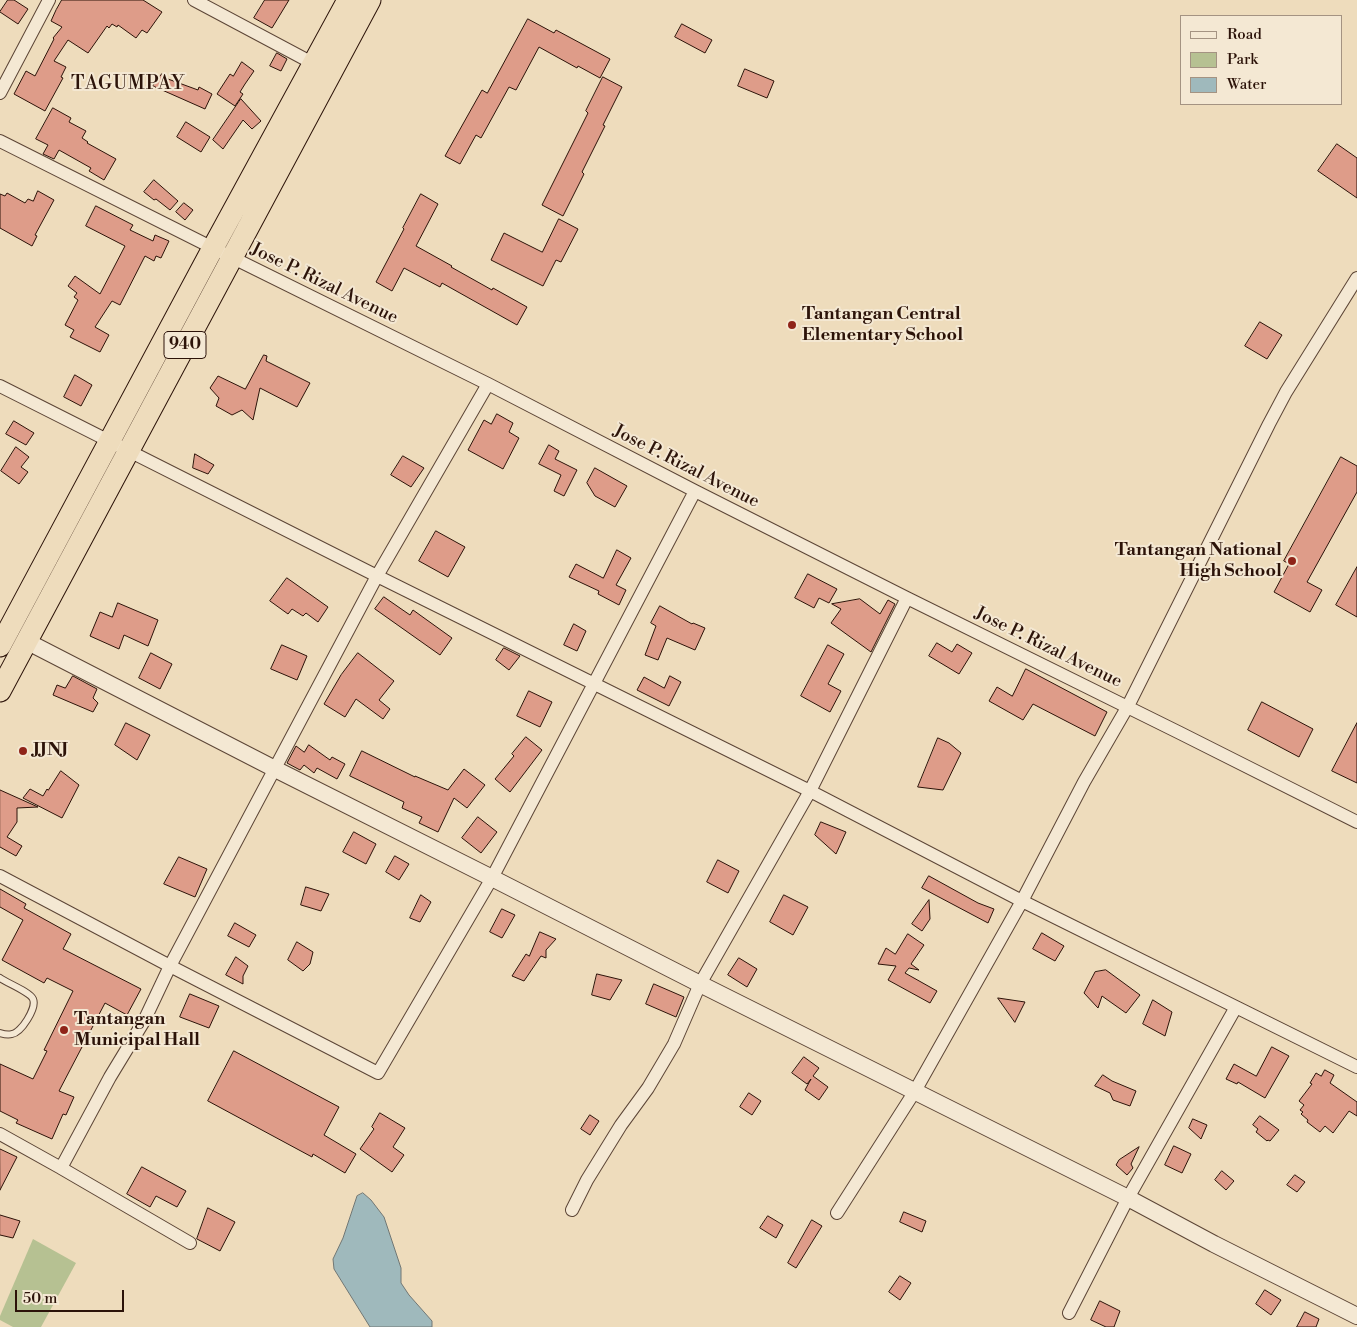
<!DOCTYPE html>
<html>
<head>
<meta charset="utf-8">
<style>
  body { margin:0 }
  #map { position:relative; width:1357px; height:1327px; overflow:hidden; background:#eedcbc; font-family:"Libre Bodoni",serif }
  canvas { display:block }
  .legend { position:absolute; left:1180px; top:15px; width:162px; height:90px; box-sizing:border-box; background:#f4e8d3; border:1px solid #a49382; margin:0; padding:6px 9px; list-style:none; font-size:15px; color:#2c1309 }
  .legend li { display:flex; align-items:center; gap:10px; height:25px }
  .legend b { width:25px; border:1px solid #a49382 }
  .scale { position:absolute; left:15px; top:1290px; width:109px; height:22px; box-sizing:border-box; border:2px solid #2c1309; border-top:0; padding-left:6px; font-size:15px; line-height:18px; white-space:nowrap; color:#2c1309; -webkit-text-stroke:4px #f4e8d3; paint-order:stroke }
</style>
</head>
<body>
<div id="map">
<canvas width="1357" height="1327"></canvas>
<ul class="legend">
<li><b style="height:6px;background:#f4e8d3"></b>Road</li>
<li><b style="height:14px;background:#b6c192"></b>Park</li>
<li><b style="height:14px;background:#9fb9bc"></b>Water</li>
</ul>
<div class="scale">50 m</div>
</div>
<script>
const ctx = document.querySelector('canvas').getContext('2d');
ctx.lineJoin = 'round';
function paint(path, color) { ctx.fillStyle = color; ctx.fill(path, 'evenodd'); }
function strokePath(path, color, width, dash) { ctx.strokeStyle = color; ctx.lineWidth = width; ctx.lineCap = dash ? 'butt' : 'round'; ctx.setLineDash(dash || []); ctx.stroke(path); }
function write(font, color, halo, rows, align = 'center') {
  ctx.font = font + ' "Libre Bodoni",serif'; ctx.lineWidth = 4; ctx.setLineDash([]); ctx.textBaseline = 'middle'; ctx.strokeStyle = halo; ctx.fillStyle = color; for (const [text, x, y, turn = 0] of rows) {
    ctx.save(); ctx.translate(x, y); ctx.rotate((+turn || 0) * Math.PI / 180); ctx.textAlign = isNaN(turn) ? turn : align; if (halo) ctx.strokeText(text, 0, 0); ctx.fillText(text, 0, 0); ctx.restore();
  }
}
const green = new Path2D(`
  M33 1239 76 1263 41 1327H13L0 1320V1316Z`);
const water = new Path2D(`
  M363 1193 371 1200 384 1217 401 1268V1283L409 1295 432 1321V1327H370L334 1269 333 1259 343 1238 357 1196Z`);
const building = new Path2D(`
  M8 0H14L28 9 18 24 0 12Z
  M62 0H143L162 12 147 33 142 30 136 38 118 25 117 27 112 24 109 28 107 26 88 53 68 40 54 61 66 67 61 77 63 78 45 111 14 94 26 71 35 76 54 39 53 38 62 27 51 21 56 10Z
  M265 0H289L272 28 254 18Z
  M528 19 554 33 556 30 610 59 600 78 578 66 577 68 539 47 516 90 509 87 481 138 476 135 460 164 445 156 482 90 487 93Z
  M682 24 712 40 705 53 675 37Z
  M277 53 287 59 281 71 270 66Z
  M242 62 254 71 245 84 240 92 243 94 235 106 217 94 230 74 233 76Z
  M745 69 774 81 767 98 738 86Z
  M162 74 168 79 198 90 199 87 212 94 205 109 153 86Z
  M603 77 622 87 603 125 605 126 582 172 584 174 563 216 542 205 588 113 586 111Z
  M241 99 261 121 252 129 243 120 223 149 213 140Z
  M53 108 71 118 69 122 86 131 82 138 88 142 87 143 116 159 104 180 89 171 91 168 59 150 54 159 43 154 48 145 36 139Z
  M186 122 210 137 201 152 177 137Z
  M1337 144 1357 158V198L1318 171Z
  M154 180 178 201 170 210 156 199 154 200 144 192Z
  M38 191 54 200 35 235 37 236 32 246 0 228V194L5 196 7 193 25 203 28 199 33 201Z
  M421 194 438 204 416 246 452 266 451 267 492 290 493 288 527 307 517 325 442 283 440 287 404 268 392 291 376 282 404 229 403 228Z
  M184 203 193 210 185 220 176 212Z
  M96 206 133 225 130 230 153 241 155 235 169 241 161 258 156 256 154 261 145 256 120 305 112 301 95 327 109 335 100 352 70 337 74 330 65 325 78 300 74 297 77 293 68 286 75 276 100 294 125 246 86 226Z
  M559 219 578 229 561 262 556 260 543 286 491 260 504 233 542 252Z
  M1260 322 1282 335 1267 359 1245 346Z
  M264 355 267 356 266 361 310 383 297 407 260 388 253 420 242 410 232 415 216 406 219 398 210 388 218 376 245 389Z
  M75 375 92 385 81 406 64 397Z
  M497 414 513 423 509 432 519 438 503 469 468 450 484 420 491 424Z
  M14 421 34 433 26 445 6 434Z
  M549 445 559 451 555 459 577 470 564 496 554 491 561 475 539 464Z
  M16 447 29 457 21 467 28 472 19 484 1 471Z
  M195 454 214 465 208 474 193 468Z
  M403 456 424 468 411 487 391 475Z
  M1341 457 1357 466V492L1307 582 1322 590 1310 612 1274 592 1289 564 1284 561Z
  M595 468 627 486 615 507 595 496 587 483Z
  M436 531 465 547 448 577 419 561Z
  M617 550 631 558 616 585 626 590 619 605 598 594 599 591 569 577 576 564 603 578Z
  M1357 567V617L1336 605Z
  M808 574 837 589 829 603 819 598 814 608 795 598Z
  M287 578 328 607 318 622 306 613 303 616 292 609 288 614 270 601Z
  M384 597 410 615 413 610 452 638 440 655 375 609Z
  M860 599 880 614 888 600 895 604 871 652 831 623 841 609 832 604Z
  M118 603 158 620 148 646 124 635 119 649 90 636 100 612 112 617Z
  M660 606 692 624 693 623 705 628 695 650 667 638 658 660 645 655 656 626 651 623Z
  M574 624 586 631 577 651 564 645Z
  M937 643 952 652 957 644 972 653 959 674 929 656Z
  M282 645 307 656 297 680 271 669Z
  M828 645 844 654 828 684 841 691 830 712 801 696Z
  M504 648 520 656 509 670 496 660Z
  M151 653 172 664 160 689 139 678Z
  M358 653 394 681 379 700 390 709 383 719 356 699 345 717 324 704 341 675Z
  M1026 669 1107 712 1095 736 1033 704 1023 720 989 701 997 687 1012 696Z
  M73 676 97 689 93 698 98 703 93 712 53 695 57 685 65 688Z
  M670 676 681 682 669 706 637 690 644 677 664 688Z
  M529 691 552 702 540 727 517 716Z
  M1262 702 1313 729 1299 757 1248 730Z
  M126 723 150 735 137 760 115 745Z
  M1357 723V783L1332 771Z
  M526 737 542 750 510 792 495 779 514 756 512 754Z
  M938 738 949 743 961 753 943 790 918 787Z
  M309 745 330 760 332 757 345 764 337 779 317 768 314 773 304 765 300 770 287 763 296 746 304 752Z
  M362 751 415 777V776L448 790 464 769 485 785 467 808 454 798 438 832 419 823 422 817 402 808 404 802 350 776Z
  M61 771 79 785 62 818 23 798 30 789 43 796 47 789 48 790Z
  M0 790 38 807 17 808V822L7 837 22 846 16 856 0 847Z
  M478 817 497 832 481 853 462 838Z
  M821 822 846 832 836 854 815 835Z
  M354 832 376 844 366 864 343 852Z
  M395 856 409 864 399 880 386 872Z
  M179 857 207 869 195 897 164 884Z
  M718 860 739 871 728 893 707 882Z
  M929 876 978 903 994 909 988 923 922 888Z
  M306 887 329 894 321 911 301 905Z
  M0 889 26 904 24 908 71 934 63 949 141 989 127 1015 105 1003 59 1091 74 1097 66 1115 63 1114 52 1139 16 1123 18 1120 0 1111V1064L33 1079 47 1051 44 1050 73 991 47 978 44 983 2 960 23 920 0 907Z
  M421 895 431 902 420 922 410 918Z
  M784 895 808 907 793 935 770 922Z
  M929 900 930 919 922 931 912 924Z
  M502 909 515 915 502 938 490 932Z
  M235 923 256 935 249 947 228 936Z
  M540 932 556 939 546 950V958L541 956 524 981 512 976 526 954 529 956Z
  M1042 933 1064 946 1055 961 1033 949Z
  M908 934 924 945 911 964 919 970 909 968 905 973 937 991 930 1003 888 980 896 966 878 964 886 948 895 954Z
  M297 942 313 952 310 964 303 971 288 960Z
  M236 957 248 966 243 976V984L226 975Z
  M739 958 757 969 747 987 728 975Z
  M1106 970 1140 995 1126 1013 1102 996 1098 1008 1084 993 1095 972Z
  M597 974 622 980 610 1000 592 995Z
  M654 984 684 997 676 1017 646 1004Z
  M190 994 219 1006 209 1028 180 1017Z
  M998 998 1025 1002 1015 1022Z
  M1153 1000 1172 1012 1165 1036 1143 1024Z
  M1272 1047 1289 1056 1265 1098 1238 1082 1237 1084 1226 1079 1234 1064 1256 1076Z
  M234 1051 339 1107 324 1135 356 1154 345 1173 313 1154 312 1157 208 1101Z
  M804 1057 819 1068 813 1076 828 1087 819 1100 805 1090 811 1079 807 1084 792 1073Z
  M1325 1070 1334 1075 1330 1083 1357 1102V1116L1349 1111 1333 1133 1325 1126 1320 1132 1307 1122 1308 1120 1301 1114 1303 1112 1300 1110 1304 1105 1299 1101 1312 1084 1310 1083 1316 1073 1321 1076Z
  M1103 1075 1112 1081 1136 1091 1130 1106 1113 1100 1110 1093 1095 1086Z
  M749 1093 761 1101 752 1115 740 1107Z
  M380 1113 405 1128 393 1147 404 1155 392 1172 360 1149 374 1129 372 1127Z
  M590 1115 599 1121 590 1135 581 1129Z
  M1260 1116 1279 1130 1270 1141 1268 1140 1267 1141 1256 1132 1258 1129 1253 1125Z
  M1193 1119 1207 1125 1201 1139 1189 1128Z
  M1174 1146 1191 1154 1182 1173 1165 1165Z
  M1139 1147 1131 1164 1133 1168 1127 1175 1116 1165 1119 1160Z
  M0 1149 17 1157 0 1190Z
  M142 1167 186 1191 177 1207 156 1196 150 1207 127 1194Z
  M1222 1171 1234 1181 1226 1190 1215 1180Z
  M1295 1175 1305 1182 1297 1192 1287 1185Z
  M208 1208 235 1222 220 1251 197 1239Z
  M904 1212 926 1221 922 1232 900 1222Z
  M0 1215 20 1221 13 1238 0 1235Z
  M768 1216 783 1225 776 1238 760 1228Z
  M812 1220 822 1226 796 1268 788 1263Z
  M900 1276 911 1283 900 1300 889 1292Z
  M1265 1290 1281 1300 1271 1315 1256 1304Z
  M1100 1301 1120 1311 1114 1327H1106L1091 1320Z
  M1305 1312 1319 1319 1316 1327H1297Z`);
const service = new Path2D(`
  M0 978C7 983 30 992 33 999 37 1008 21 1033 12 1034 9 1035 3 1034 0 1033`);
const minor = new Path2D(`
  M194 0 318 66
  M0 93 49 0
  M0 141 213 248 488 384 695 491 907 598 1180 733 1357 822
  M0 386 377 576 810 791 1022 901 1357 1067
  M0 876 170 966 378 1073 492 878 695 491
  M0 1134 61 1168 110 1077 144 1021 170 966 377 576 488 384
  M61 1168 190 1243
  M572 1210 587 1180 621 1125 648 1088 674 1044 700 984 810 791 907 598
  M837 1213 915 1091 1022 901 1084 782 1128 706 1269 424 1286 392 1357 278
  M1069 1313 1128 1198 1236 1007`);
const tertiary = new Path2D(`
  M26 641 275 769 492 878 700 984 1128 1198 1214 1244 1357 1316`);
const trunk = new Path2D(`
  M0 646 213 248 348 0
  M0 691 370 0`);
const markers = [
  [792,325,5,"#8f2418"],
  [1292,561,5,"#8f2418"],
  [23,751,5,"#8f2418"],
  [64,1030,5,"#8f2418"]
];
const shields = [
  [185,345,42]
];
const shieldNames = [
  ["940",185,345]
];
const streetNames = [
  ["Jose P. Rizal Avenue",324,284,26],
  ["Jose P. Rizal Avenue",686,467,27],
  ["Jose P. Rizal Avenue",1048,648,26]
];
const poiNames = [
  ["Tantangan Central",802,315],
  ["Elementary School",802,336],
  ["Tantangan National",1282,551,"right"],
  ["High School",1282,572,"right"],
  ["JJNJ",33,751],
  ["Tantangan",74,1020],
  ["Municipal Hall",74,1041]
];
const neighbourhoodNames = [
  ["TAGUMPAY",128,84]
];
paint(green, '#b6c192');
paint(water, '#9fb9bc');
strokePath(water, '#717774', 1);
paint(building, '#de9c89');
strokePath(building, '#2c1309', 1);
strokePath(service, '#5c4536', 8);
strokePath(minor, '#5c4536', 14);
strokePath(tertiary, '#5c4536', 18);
strokePath(trunk, '#2c1309', 23);
strokePath(service, '#f4e8d3', 6);
strokePath(minor, '#f4e8d3', 12);
strokePath(tertiary, '#f4e8d3', 16);
strokePath(trunk, '#eedcbc', 21);
for (const [x, y, r, color] of markers) { const dot = new Path2D(); dot.arc(x, y, r, 0, 2 * Math.PI); ctx.fillStyle = color; ctx.fill(dot); strokePath(dot, '#f4e8d3', 2); }
for (const [x, y, w] of shields) { const box = new Path2D(); box.roundRect(x - w / 2, y - 13.5, w, 27, 4); ctx.fillStyle = '#f4e8d3'; ctx.fill(box); strokePath(box, '#2c1309', 1); }
write('bold 16px', '#2c1309', null, shieldNames);
write('18px', '#2c1309', '#f4e8d3', streetNames);
write('bold 18px', '#2c1309', '#f4e8d3', poiNames, 'left');
ctx.letterSpacing = '1px';
write('19px', '#2c1309', '#f4e8d3', neighbourhoodNames);
ctx.letterSpacing = '0px';
</script>
</body>
</html>
